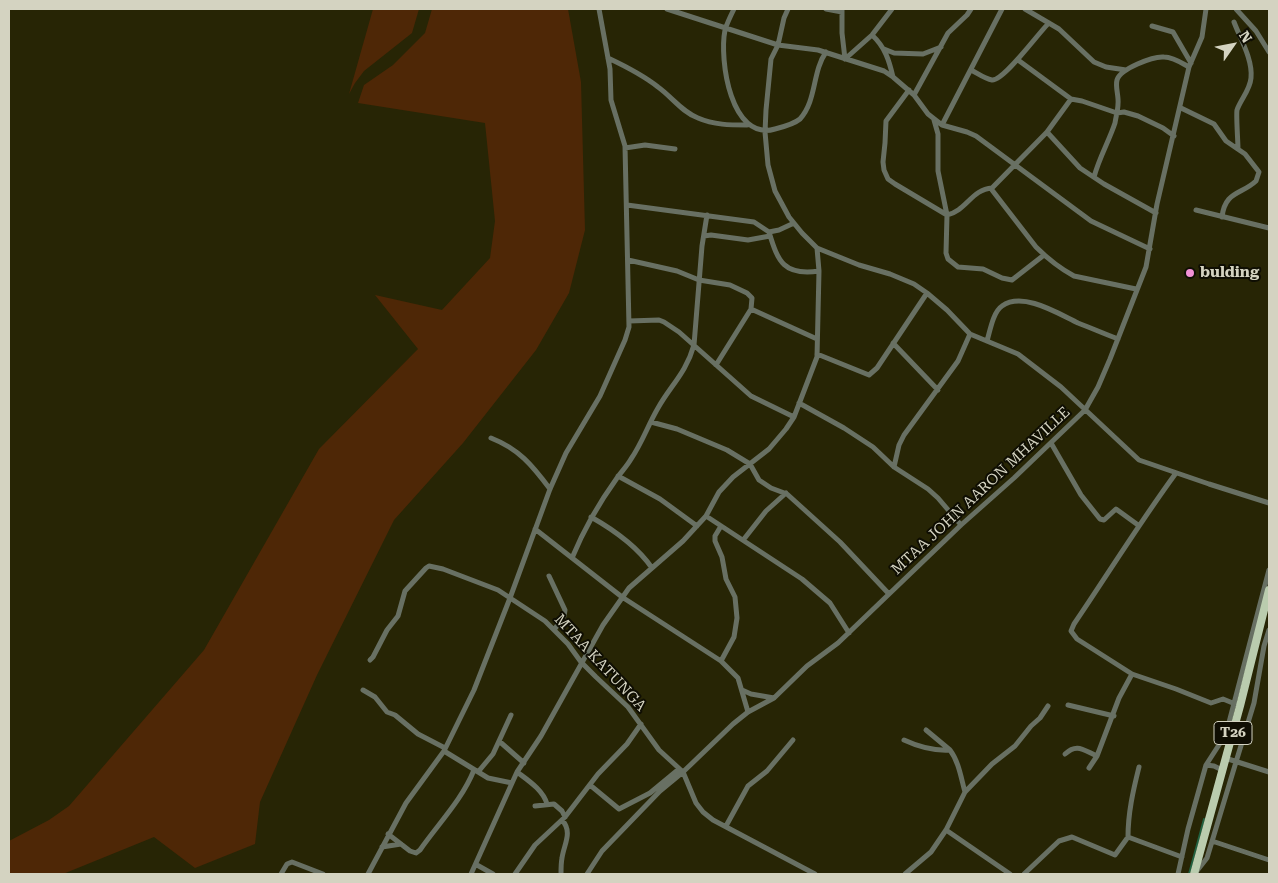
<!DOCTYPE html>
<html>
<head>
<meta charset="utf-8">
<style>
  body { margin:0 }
  #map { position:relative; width:1278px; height:883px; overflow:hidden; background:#272505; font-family:"Roboto Serif",serif }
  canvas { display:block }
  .frame { position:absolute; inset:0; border:10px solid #d4d3c1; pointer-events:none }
  .north { position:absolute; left:1208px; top:20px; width:50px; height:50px; -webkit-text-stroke:4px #0f0e03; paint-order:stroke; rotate:57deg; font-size:14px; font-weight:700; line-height:20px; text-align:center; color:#d4d3c1 }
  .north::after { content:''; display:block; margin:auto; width:18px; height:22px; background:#d4d3c1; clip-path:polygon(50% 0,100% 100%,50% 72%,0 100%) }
</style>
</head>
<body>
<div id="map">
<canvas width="1278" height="883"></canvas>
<div class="frame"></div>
<div class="north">N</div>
</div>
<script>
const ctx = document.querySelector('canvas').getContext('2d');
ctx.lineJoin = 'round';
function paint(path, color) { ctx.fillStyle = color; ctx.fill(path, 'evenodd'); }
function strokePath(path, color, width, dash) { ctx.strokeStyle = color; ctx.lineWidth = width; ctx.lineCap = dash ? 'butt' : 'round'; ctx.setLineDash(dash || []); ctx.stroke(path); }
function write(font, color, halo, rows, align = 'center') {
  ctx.font = font + ' "Roboto Serif",serif'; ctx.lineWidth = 4; ctx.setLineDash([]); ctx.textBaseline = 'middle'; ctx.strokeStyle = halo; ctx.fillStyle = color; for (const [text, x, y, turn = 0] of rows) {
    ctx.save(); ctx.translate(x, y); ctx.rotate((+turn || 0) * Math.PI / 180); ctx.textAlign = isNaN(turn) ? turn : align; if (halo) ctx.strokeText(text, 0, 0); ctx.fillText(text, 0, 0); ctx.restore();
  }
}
const green = new Path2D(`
  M373 9H419L412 33 364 71 355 83 349 94Z
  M432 9H568L581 82 585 230 569 293 536 350 463 443 394 520 317 675 260 802 255 844 195 868 154 837 63 874H9V841L49 820 69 806 204 650 319 449 418 349 375 295 442 310 490 258 495 221 485 123 358 103 364 85 393 65 425 33Z`);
const stream = new Path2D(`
  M1189 874 1204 819`);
const minor = new Path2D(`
  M667 9 778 45 818 50 884 71 893 77 914 95 928 114 942 125 967 132 976 136 1091 221 1150 249
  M734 9C731 15 727 23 725 30 719 60 731 142 775 129 783 127 794 124 800 119 817 100 812 72 826 52
  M788 9 784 18 778 45 771 59 766 110 765 132 768 165 775 191 789 217 802 233 817 248 859 265 890 274 914 284 927 293 947 310 970 334 1018 354 1061 387 1139 460 1209 484 1269 503
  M826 9 842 12
  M842 9V33L845 59
  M1025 9 1059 29 1094 62 1106 67 1126 70
  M1236 9 1256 31 1269 52
  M1234 22C1240 38 1253 60 1251 78 1250 90 1241 99 1237 110 1236 115 1238 142 1238 149
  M1152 26 1173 32 1191 63
  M872 35C885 47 889 60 893 77
  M884 49 894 53 923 54 941 47
  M608 58C625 66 643 75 658 87 672 97 682 112 698 118 714 125 730 125 747 125
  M845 59 872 35 892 9
  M1018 60 1071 99 1082 101 1117 113 1124 112 1138 116 1163 128 1174 136
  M971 70C977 73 985 79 992 80 1004 81 1039 32 1049 23
  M909 90 886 121 885 143 883 162 884 170 888 179 895 184 947 215C966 211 972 189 992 188
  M914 95 948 33 967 15 971 9
  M1071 99 1047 132 992 188V190L1036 247C1047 258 1061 269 1074 276L1136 289
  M1181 108 1214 124 1226 141 1245 154 1259 172 1256 181C1241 195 1225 191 1222 217
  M934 120 938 134V171L947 215 946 253 948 259 958 267 983 269 1002 278 1012 280 1044 255
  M942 125 1002 9
  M1047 132 1080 168 1104 184 1156 213
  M625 148 645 145 675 149
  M1094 177C1099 158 1109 141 1115 123 1116 116 1118 110 1118 104 1119 96 1115 87 1117 80 1120 69 1153 56 1164 57 1173 57 1182 63 1189 67
  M627 205 754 222 769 232 779 230 794 223
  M1196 210 1269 228
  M769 232C778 262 784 276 819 271
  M704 236 711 235 748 240 770 236
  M628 260 677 271 699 280 730 285 747 293 752 298 751 309 716 365
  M751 309 817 339
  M629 321 659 320 664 322 679 332 751 396 794 417
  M987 341C990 331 993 312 1002 306 1023 291 1059 314 1078 323 1091 328 1105 334 1118 339
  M893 343 938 390
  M817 354 869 375 877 368 927 293
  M799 403 844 428 873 447 894 467 928 489 938 498 961 525
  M651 422 677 429 727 450 750 464 759 480 771 488 787 494 840 542 889 594
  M491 438C519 449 532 465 550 489
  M1051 443 1081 495 1100 519 1104 520 1116 509 1138 525
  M894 467 899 445 904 435 958 361 970 334
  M1176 473C1140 522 1108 574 1074 624L1071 631 1077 639 1132 674 1176 689 1211 703 1223 699 1240 706
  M618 476 660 499 697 526
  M706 516 802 579 830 603 849 633
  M591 517C614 530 637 546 652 568
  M721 526 715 536V541L722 557 726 579 735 597 737 618 734 637 721 661
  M535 529 622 597 721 661 738 678 748 712
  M744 539 766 511 786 493
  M572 558C584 529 599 503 617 478 622 471 627 466 631 459 642 443 648 425 658 408 671 385 686 373 694 345L702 246 707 215
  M549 576 565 610 564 616 554 630
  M370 660 373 657 387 630 398 616 405 591 426 568 429 566 443 569 498 590 545 621 568 644 581 662 596 677 628 707 659 750 683 772 696 803 703 812 713 820 815 874
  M363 690 375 697 387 712 395 715 418 734 445 748
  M742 690 751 694 774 698
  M1068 705 1114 716
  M926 730 950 750
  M904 740C919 747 933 751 950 750 959 762 961 778 965 792
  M499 741 524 763
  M444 751 488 778 512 783
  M1065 754C1077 743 1083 750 1097 756
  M1225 758 1269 772
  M1206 765 1226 734 1269 570
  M1089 768 1097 756 1119 698 1132 674
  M478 772 493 754 511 715
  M517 772C529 781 543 790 547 804
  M590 785 619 809 650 793 679 769
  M535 806 554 804 562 811 565 817
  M726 826 748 786 767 771 793 740
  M946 830 1010 874
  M388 834 410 851 416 853 420 850C438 824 462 800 474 770
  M1128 837C1128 813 1133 791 1139 767
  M1212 841 1269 860
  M382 847 401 844
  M477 865 493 874
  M1196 872 1207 858 1236 762 1254 703 1264 646 1269 630
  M281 874 287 864 292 862 323 874
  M368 874 406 803 444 751 474 690 510 598 550 489 566 453 600 396 625 340 629 327 625 146 611 100 610 69 599 9
  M471 874 517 772 541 736 603 625 629 588 683 541 706 516 719 492 733 477 769 449 786 429 794 417 817 357 819 271 817 248
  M515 874 535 845 565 817 598 774 627 744 641 724
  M561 874C561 869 561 863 562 858 564 844 573 832 562 820
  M587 874 602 851 660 791 683 772 733 724 748 712 774 698 807 666 838 643 961 525 1014 478 1085 410 1098 387 1110 359 1146 267 1157 204 1189 67 1202 37 1206 9
  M905 874 931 852 946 830 965 792 992 764 1015 746 1031 726 1040 718 1048 706
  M1024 874 1059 841 1072 837 1115 855 1128 837 1182 857
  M1178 874 1188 829 1206 765 1214 766 1222 770`);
const trunk = new Path2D(`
  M1194 874 1240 706 1269 590`);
const markers = [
  [1190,273,5,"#f391d6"]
];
const shields = [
  [1233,733,38]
];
const shieldNames = [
  ["T26",1233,733]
];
const poiNames = [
  ["bulding",1200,273]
];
const streetNames = [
  ["MTAA JOHN AARON MHAVILLE",981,491,-43],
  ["MTAA KATUNGA",600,663,47]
];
paint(green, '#4e2706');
strokePath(stream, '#216140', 2);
strokePath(minor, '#687063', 5);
strokePath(trunk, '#baccae', 8);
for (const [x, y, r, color] of markers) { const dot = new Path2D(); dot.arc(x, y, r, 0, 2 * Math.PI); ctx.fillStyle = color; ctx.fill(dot); strokePath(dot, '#0f0e03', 2); }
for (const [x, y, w] of shields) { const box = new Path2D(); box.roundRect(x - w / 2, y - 11.5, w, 23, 4); ctx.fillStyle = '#0f0e03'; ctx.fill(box); strokePath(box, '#d4d3c1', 1); }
write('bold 14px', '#d4d3c1', null, shieldNames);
write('bold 15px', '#d4d3c1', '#0f0e03', poiNames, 'left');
write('15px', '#d4d3c1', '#0f0e03', streetNames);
</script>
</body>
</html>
